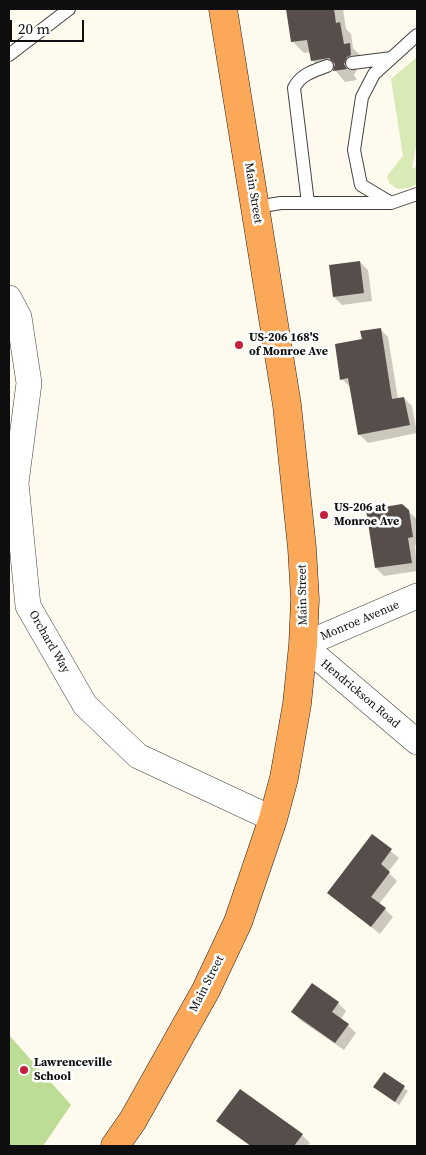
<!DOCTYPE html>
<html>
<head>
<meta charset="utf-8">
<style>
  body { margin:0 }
  #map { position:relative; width:426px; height:1155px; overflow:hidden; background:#fffaee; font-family:"Source Serif 4",serif }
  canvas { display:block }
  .frame { position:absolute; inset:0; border:10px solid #0e0e0e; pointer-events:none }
  .scale { position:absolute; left:10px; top:20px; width:74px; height:22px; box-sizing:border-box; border:2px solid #0e0e0e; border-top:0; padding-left:6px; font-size:15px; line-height:18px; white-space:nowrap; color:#0e0e0e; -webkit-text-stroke:4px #fff; paint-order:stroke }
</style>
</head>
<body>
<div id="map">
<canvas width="426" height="1155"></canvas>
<div class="frame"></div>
<div class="scale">20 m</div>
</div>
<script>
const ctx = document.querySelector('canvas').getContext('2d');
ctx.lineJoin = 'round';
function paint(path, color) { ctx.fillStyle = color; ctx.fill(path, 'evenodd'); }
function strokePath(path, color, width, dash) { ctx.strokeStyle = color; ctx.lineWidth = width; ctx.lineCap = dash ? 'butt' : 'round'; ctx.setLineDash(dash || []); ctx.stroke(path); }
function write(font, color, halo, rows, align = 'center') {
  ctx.font = font + ' "Source Serif 4",serif'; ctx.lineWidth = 5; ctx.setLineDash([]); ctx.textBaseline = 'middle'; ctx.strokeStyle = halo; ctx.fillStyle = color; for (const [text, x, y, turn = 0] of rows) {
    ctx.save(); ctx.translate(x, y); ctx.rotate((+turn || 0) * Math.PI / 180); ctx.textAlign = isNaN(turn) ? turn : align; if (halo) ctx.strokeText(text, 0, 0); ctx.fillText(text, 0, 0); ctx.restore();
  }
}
const green = new Path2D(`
  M417 57V141L412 169 417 166V184L408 188 397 189 389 183 387 176 403 156 391 79Z`);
const forest = new Path2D(`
  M9 1035 71 1105 43 1146H9Z`);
const shadow = new Path2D(`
  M288 9H343L346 29 351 34 353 48 360 55 362 66 358 68 354 75 357 80 345 82 335 70 323 71 312 60 311 52 304 53 293 42Z
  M360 262 368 270 372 301 342 305 334 297Z
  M380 329 388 337 398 399 404 398 412 406 417 433 368 443 360 435 350 387 342 379 363 340Z
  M401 505 417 519V545H415L417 571 384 576 376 568Z
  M372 836 399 858 388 872 397 881 379 904 393 917 380 934 328 892Z
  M312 985 338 1003 346 1011 341 1019 356 1033 344 1050 300 1020 293 1012Z
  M384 1073 408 1091 399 1105 375 1087Z
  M218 1121 302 1135 310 1143 307 1146H250L226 1128Z`);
const building = new Path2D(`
  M286 9H334L336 23 340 22 344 44 350 43 351 55 347 57 344 64 347 69 333 71 335 64 329 58 311 61 307 40 291 42Z
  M360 261 364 293 333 297 329 265Z
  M381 328 392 399 404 397 410 425 358 435 348 378 340 380 335 344 362 339 360 331Z
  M402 504 409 510 413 537 408 538 412 563 375 568 366 510Z
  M372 834 392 849 381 864 390 872 371 897 386 908 371 927 327 893Z
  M312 983 339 1002 332 1012 349 1024 335 1043 291 1012Z
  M384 1072 405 1086 395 1102 373 1087Z
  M240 1089 303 1134 294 1146H251L216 1121Z`);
const service = new Path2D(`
  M9 55 69 9
  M352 63 392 58
  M308 203 294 88C301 74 314 71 327 66
  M391 203 361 185 354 150 362 97 374 74 417 35
  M256 207 281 203H391L417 194`);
const minor = new Path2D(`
  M9 298 19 317 29 383 16 483 28 606 85 705 138 756 273 819
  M417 596 303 645 417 742`);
const trunk = new Path2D(`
  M115 1146 133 1120 206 990 238 922 273 819 284 778 297 704 303 645 305 599 302 548 287 405 223 9`);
const markers = [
  [239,345,5,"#c3203b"],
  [324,515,5,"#c3203b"],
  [24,1070,5,"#c3203b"]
];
const streetNames = [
  ["Main Street",253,193,81],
  ["Main Street",303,595,-91],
  ["Monroe Avenue",360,621,-23],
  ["Orchard Way",49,642,60],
  ["Hendrickson Road",360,694,40],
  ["Main Street",207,984,-63]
];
const poiNames = [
  ["US-206 168'S",249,338],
  ["of Monroe Ave",249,352],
  ["US-206 at",334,508],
  ["Monroe Ave",334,522],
  ["Lawrenceville",34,1063],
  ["School",34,1077]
];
paint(green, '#d8ebb6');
paint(forest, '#bddc95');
paint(shadow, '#0003');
paint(building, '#574d4a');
strokePath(service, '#414141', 14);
strokePath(minor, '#414141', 26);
strokePath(trunk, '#1f1f1f', 29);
strokePath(service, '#fff', 12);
strokePath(minor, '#fff', 25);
strokePath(trunk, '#fca859', 28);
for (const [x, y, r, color] of markers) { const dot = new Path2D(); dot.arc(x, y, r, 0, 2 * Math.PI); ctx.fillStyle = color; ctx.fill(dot); strokePath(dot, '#fff', 2); }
write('12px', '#0e0e0e', '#fff', streetNames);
write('bold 12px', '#0e0e0e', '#fff', poiNames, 'left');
</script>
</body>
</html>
